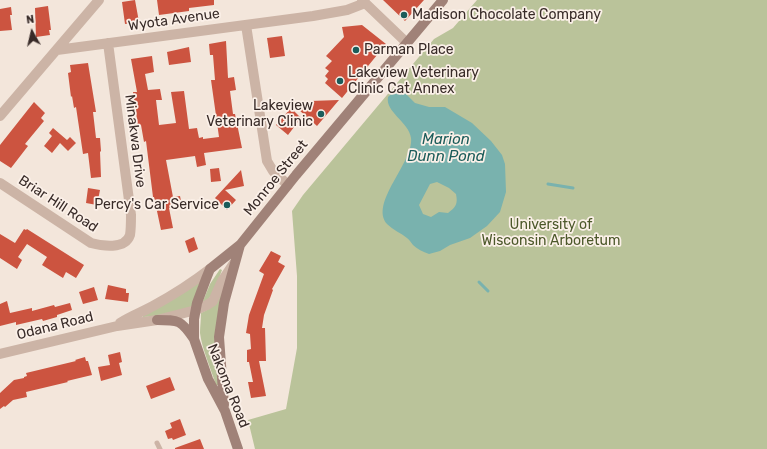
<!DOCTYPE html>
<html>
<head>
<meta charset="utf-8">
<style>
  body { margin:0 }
  #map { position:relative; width:767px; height:449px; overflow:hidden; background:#f3e6db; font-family:Rubik,sans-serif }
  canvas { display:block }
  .north { position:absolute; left:12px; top:12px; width:40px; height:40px; -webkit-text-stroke:3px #fbf0e8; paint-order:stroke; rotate:352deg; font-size:11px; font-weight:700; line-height:16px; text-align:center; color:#382b28 }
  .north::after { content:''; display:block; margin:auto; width:14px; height:18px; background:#382b28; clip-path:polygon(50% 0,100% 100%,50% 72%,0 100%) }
</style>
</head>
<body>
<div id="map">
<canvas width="767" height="449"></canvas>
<div class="north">N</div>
</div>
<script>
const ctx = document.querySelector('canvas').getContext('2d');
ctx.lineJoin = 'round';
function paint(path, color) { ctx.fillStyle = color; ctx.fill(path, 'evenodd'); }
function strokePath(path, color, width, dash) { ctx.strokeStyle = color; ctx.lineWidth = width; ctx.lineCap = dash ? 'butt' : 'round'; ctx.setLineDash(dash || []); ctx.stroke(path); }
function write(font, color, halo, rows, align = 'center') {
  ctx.font = font + ' Rubik,sans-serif'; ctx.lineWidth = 3.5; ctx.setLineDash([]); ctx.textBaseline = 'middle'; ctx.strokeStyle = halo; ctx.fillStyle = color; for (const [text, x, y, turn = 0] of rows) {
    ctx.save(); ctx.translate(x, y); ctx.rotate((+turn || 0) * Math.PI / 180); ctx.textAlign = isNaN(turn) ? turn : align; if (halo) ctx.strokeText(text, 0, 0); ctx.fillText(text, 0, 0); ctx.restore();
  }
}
const green = new Path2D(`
  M477 0H767V449H255L248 420 286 409 297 348V276L292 211 303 195 434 39 453 28Z
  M220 269 222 270C218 281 214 296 204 303L203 301 210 284Z
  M228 274 220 305 219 385H216C211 369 202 349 200 333 200 327 201 320 201 313 218 306 221 289 228 274Z
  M200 281 192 307 158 316 143 317V315Z`);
const water = new Path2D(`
  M393 92 405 93 415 103 429 107H445L472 123 491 141 502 155 505 164 506 192 500 212 487 226 470 238 450 245 440 251 429 254C423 252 417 249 413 245 411 243 410 240 407 238 401 233 393 230 387 224 369 203 414 162 411 138 409 122 385 112 388 97ZM437 182 449 188 456 194C458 204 456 207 448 213L439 212 431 217 423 214 419 205 430 184Z`);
const stream = new Path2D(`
  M548 184 573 188
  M479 282 488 291`);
const building = new Path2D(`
  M135 0 139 22 125 24 122 2Z
  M157 0H214V5L189 8V11L159 15Z
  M383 0H424L405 21Z
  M48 6 51 30H49L50 35 36 37 35 8Z
  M11 7 12 15H10L12 30 0 31V9Z
  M362 25 386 44 342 98 325 83 328 79 325 76 329 71 325 68 332 61 326 56 344 37 342 27Z
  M282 36 285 56 270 58 267 38Z
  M226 41 228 78 234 77 236 90 230 91 233 114H235L242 148 204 153 206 165 197 167 195 156 166 160 173 197 180 196 182 206 169 208 173 228 161 230 154 197H153L146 141 144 142 141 125 138 126 133 92H137L131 59 152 56 154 72 145 74 148 90 160 89 162 100H156L159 125 176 123 171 92 184 91 189 129 197 128 199 138 203 137V139L219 137 211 80H215L213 55H210L209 44Z
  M189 47 191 62 169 65 167 52Z
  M88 63 96 112H93L96 138H100L101 151 100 152 101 177 91 178 88 153 83 154 76 107 74 108 72 96 71 97 68 73 71 72 70 65Z
  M339 100 317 126 299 110 304 104 306 106 310 101Z
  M34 102 45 113 41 118 44 121 25 144 28 146 11 168 0 161V145Z
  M291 108 301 118 288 135 276 125Z
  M53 128 67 140 70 137 76 143 68 151 60 143 52 153 44 146 52 136 49 133Z
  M219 168 221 181 211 182 210 169Z
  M241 170 244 186 225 190 236 200 227 210 215 198Z
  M88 188 100 190 97 205 86 203Z
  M24 229 26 230 27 229 84 265 76 278 66 272 63 278 42 265 47 257 27 244 18 257 22 260 17 269 0 258V234L15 243Z
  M194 237 198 249 189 253 185 241Z
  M271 251 281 256 278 262 285 266 272 289 273 290 264 315 262 328H265L266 361H259L266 396 251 398 248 382H253L249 362H247V350L251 349 250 334 246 333 249 315 264 274 259 271Z
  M108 285 126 289V293H129L128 302 105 299Z
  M94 287 98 300 83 304 79 292Z
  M7 301 10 313 32 308V311L54 305 55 307 70 303 72 310 57 315V317L43 321 42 319 16 325V322L0 326V304Z
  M120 352 122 362 119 363 122 375 101 381 98 367 110 365 108 355Z
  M85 357 86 361H88L92 375 67 381 68 382 26 392 27 397 13 400 5 407 4 406 0 409V393L14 380 24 378V377L27 376 26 373 76 361 75 360Z
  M170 377 175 390 151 399 146 386Z
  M180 419 186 435 173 440 172 438 168 439 165 431 172 428 170 423Z
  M200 439 204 449H175V448Z`);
const service = new Path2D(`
  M157 443 160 449`);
const minor = new Path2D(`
  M246 25 267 161 273 171 288 185
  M57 50 313 16 347 10 365 3
  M0 116 99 0
  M0 183 91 243C102 246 125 250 130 235 131 229 131 221 131 215L108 43`);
const tertiary = new Path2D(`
  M362 0 407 43
  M120 323C131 316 142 312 153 306 173 295 192 283 210 269
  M0 354 117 326 157 320 196 310 207 305 213 301 222 281 234 263`);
const secondary = new Path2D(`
  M157 320C179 320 181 320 194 339
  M224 405 219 337 224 303 240 245
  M238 449 225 411 208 379 194 339V319L197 303 206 279 210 269 240 245 296 175 443 0`);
const markers = [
  [404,15,4,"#1b5c5a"],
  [356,50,4,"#1b5c5a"],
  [340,81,4,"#1b5c5a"],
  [321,114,4,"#1b5c5a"],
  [227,205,4,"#1b5c5a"]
];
const poiNames = [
  ["Madison Chocolate Company",412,15],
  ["Parman Place",364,50],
  ["Lakeview Veterinary",348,73],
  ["Clinic Cat Annex",348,89],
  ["Lakeview",313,106,"right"],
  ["Veterinary Clinic",313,122,"right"],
  ["Percy's Car Service",219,205,"right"]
];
const streetNames = [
  ["Wyota Avenue",174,20,-8],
  ["Minakwa Drive",135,141,83],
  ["Monroe Street",276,178,-51],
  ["Briar Hill Road",58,204,33],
  ["Odana Road",55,326,-14],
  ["Nakoma Road",228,386,68]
];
const parkNames = [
  ["University of",551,225],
  ["Wisconsin Arboretum",551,241]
];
const waterNames = [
  ["Marion",446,140],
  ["Dunn Pond",446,157]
];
paint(green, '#bac39a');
paint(water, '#79b2ae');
strokePath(stream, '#79b2ae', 3);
paint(building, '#cc5440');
strokePath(service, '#ccb4a6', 5);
strokePath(minor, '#ccb4a6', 10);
strokePath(tertiary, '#ccb4a6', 10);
strokePath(secondary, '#a08278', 10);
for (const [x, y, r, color] of markers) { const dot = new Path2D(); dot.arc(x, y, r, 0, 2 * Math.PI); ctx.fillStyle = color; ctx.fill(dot); strokePath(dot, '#fbf0e8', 1.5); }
write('14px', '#382b28', '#fbf0e8', poiNames, 'left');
write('14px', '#382b28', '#fbf0e8', streetNames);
write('14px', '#4c582a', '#fbf0e8', parkNames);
write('italic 15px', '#1b5c5a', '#fbf0e8', waterNames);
</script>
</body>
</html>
